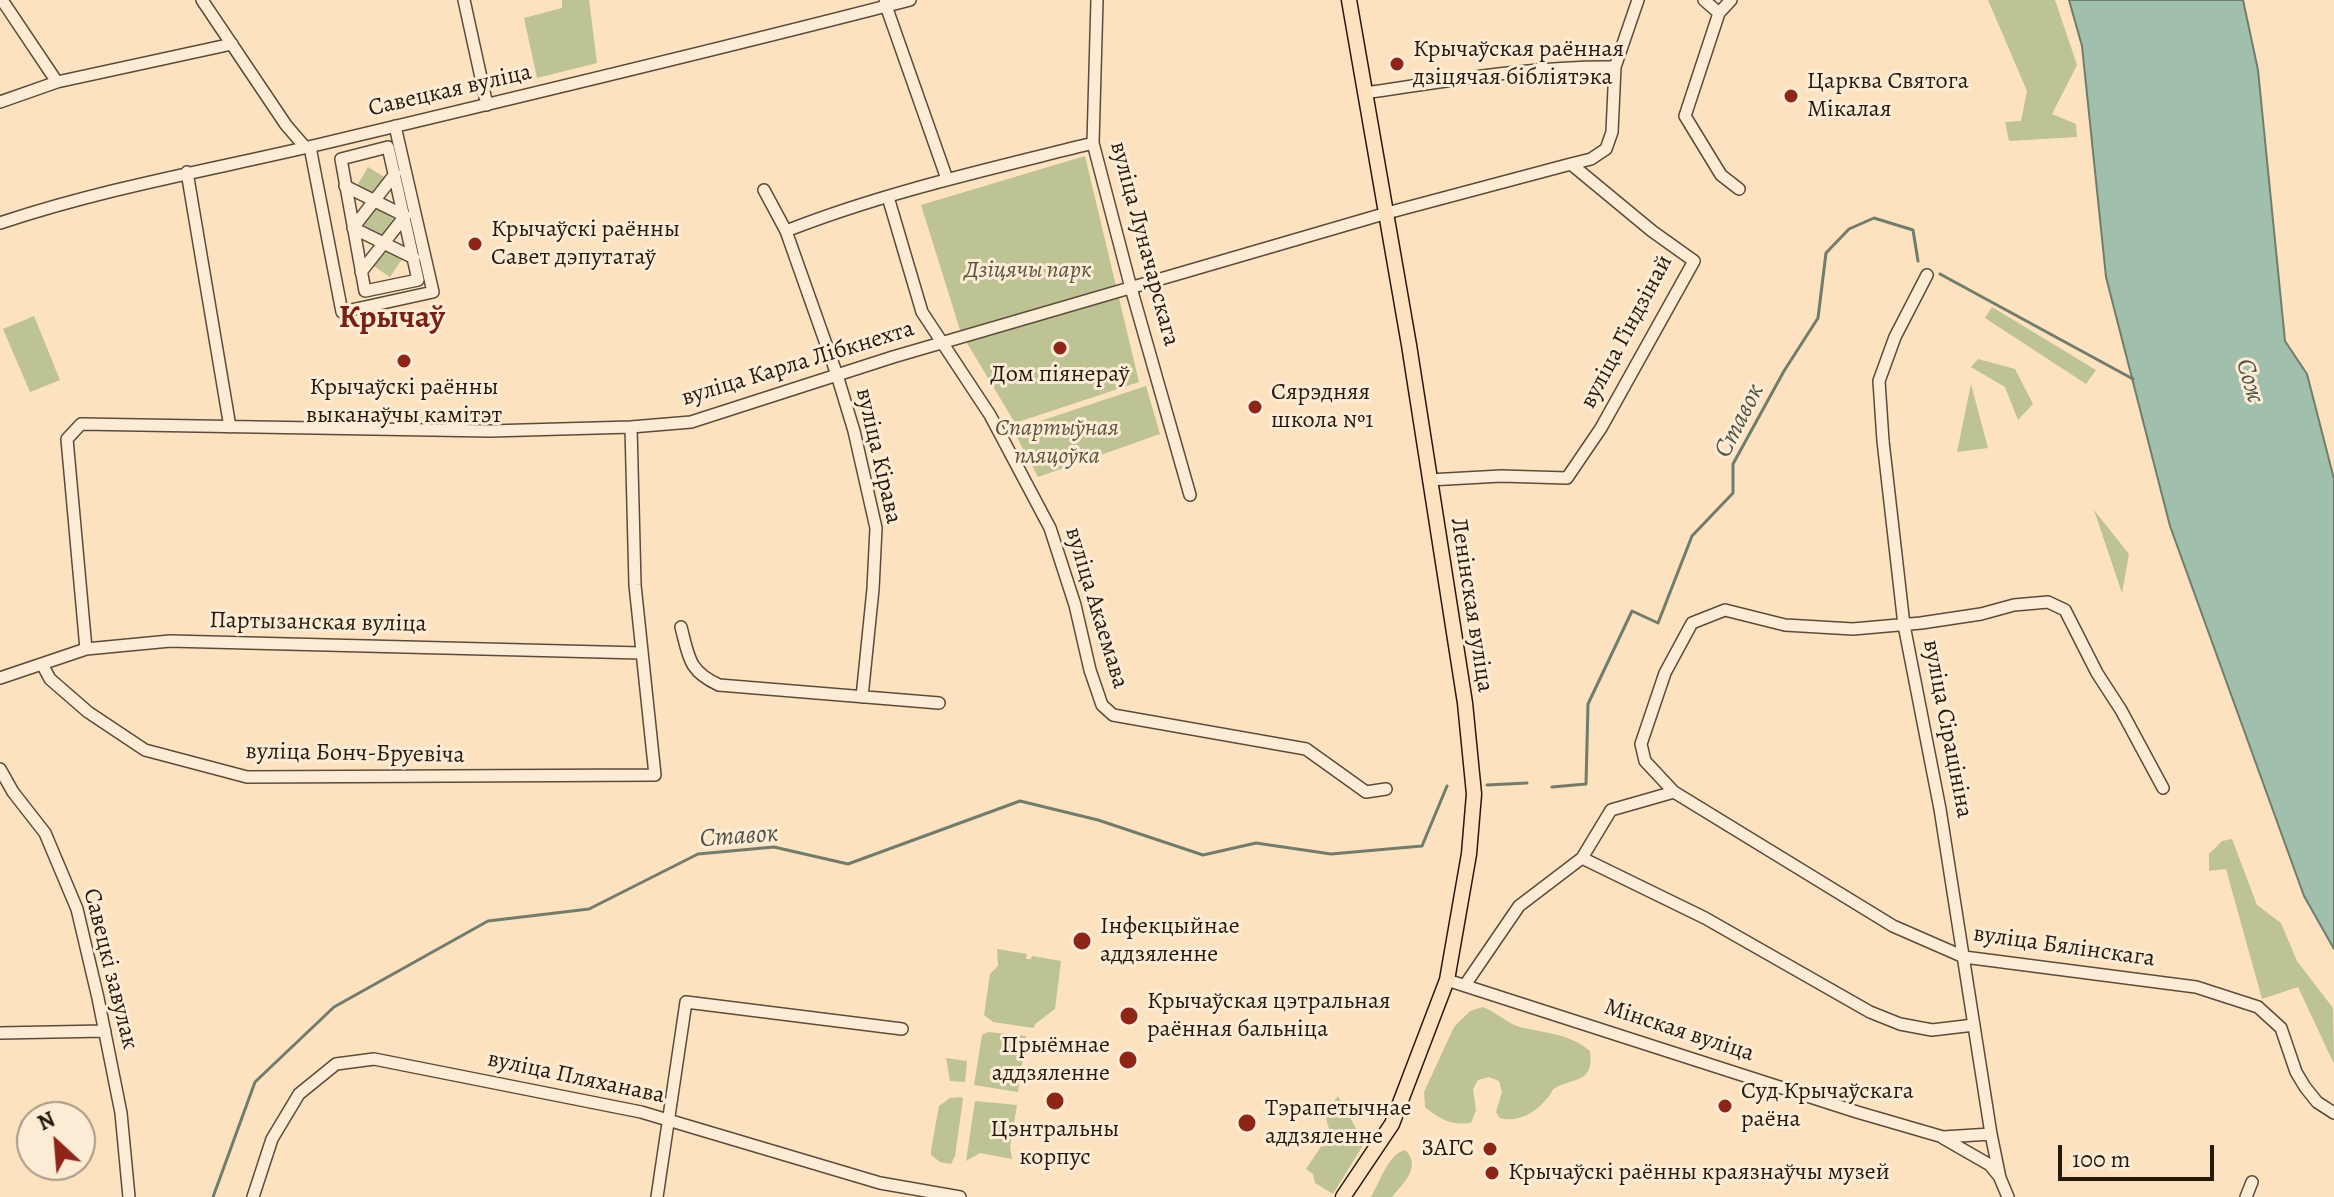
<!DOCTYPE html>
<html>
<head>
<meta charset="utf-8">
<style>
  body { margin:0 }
  #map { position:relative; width:2334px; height:1197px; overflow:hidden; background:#fce2be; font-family:Alegreya,serif }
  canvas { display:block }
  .north { position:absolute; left:16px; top:1101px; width:80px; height:80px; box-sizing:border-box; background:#fdecd5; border:2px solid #a79885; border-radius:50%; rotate:334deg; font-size:22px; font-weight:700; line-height:32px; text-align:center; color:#27190d }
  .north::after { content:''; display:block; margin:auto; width:28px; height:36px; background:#8f2418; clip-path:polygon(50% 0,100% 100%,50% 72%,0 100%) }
  .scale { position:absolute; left:2058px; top:1145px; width:156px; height:36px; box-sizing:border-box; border:4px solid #27190d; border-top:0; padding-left:10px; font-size:24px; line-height:28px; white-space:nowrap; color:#27190d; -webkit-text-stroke:6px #fdecd5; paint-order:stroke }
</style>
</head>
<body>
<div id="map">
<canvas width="2334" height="1197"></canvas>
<div class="north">N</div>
<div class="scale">100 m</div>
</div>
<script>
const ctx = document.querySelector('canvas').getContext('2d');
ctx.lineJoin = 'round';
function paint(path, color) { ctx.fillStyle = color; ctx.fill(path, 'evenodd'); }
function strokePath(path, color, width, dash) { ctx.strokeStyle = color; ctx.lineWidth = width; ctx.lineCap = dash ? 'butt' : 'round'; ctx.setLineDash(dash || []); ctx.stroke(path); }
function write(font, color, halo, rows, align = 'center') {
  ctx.font = font + ' Alegreya,serif'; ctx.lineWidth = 6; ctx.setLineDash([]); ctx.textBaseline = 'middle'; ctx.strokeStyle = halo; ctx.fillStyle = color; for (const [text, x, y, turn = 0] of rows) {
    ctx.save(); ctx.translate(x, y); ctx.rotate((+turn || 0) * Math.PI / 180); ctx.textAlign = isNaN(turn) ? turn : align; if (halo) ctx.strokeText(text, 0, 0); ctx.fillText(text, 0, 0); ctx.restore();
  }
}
const green = new Path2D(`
  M562 0H589L597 63 537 78 524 18 562 8Z
  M1988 0H2055L2077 65 2052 114 2076 124 2077 137 2009 141 2005 122 2021 121 2027 91Z
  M1085 156 1139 382 1015 423 961 333 921 205Z
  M368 167 386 178 375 197 357 186Z
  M376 207 394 219 382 237 364 225Z
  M384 247 402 259 390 277 372 265Z
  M1992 307 2096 370 2086 384 1985 318Z
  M34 316 60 380 30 392 3 329Z
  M1978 359 2015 369 2033 404 2018 420 2005 387 1971 367Z
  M1971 384 1988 448 1957 452Z
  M1146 386 1160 434 1038 477 1013 430Z
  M2094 510 2129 554 2122 593Z
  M2232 839 2257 905 2281 923 2297 961 2333 1008 2334 1064 2298 987 2262 999 2226 869 2209 871V854L2222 841Z
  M997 949 1027 954 1026 959H1031L1032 956 1061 961 1055 1009 1035 1024 1034 1028 993 1022 984 1015 990 974 998 966Z
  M1483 1007C1496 1012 1504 1021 1517 1026 1544 1034 1568 1032 1590 1051 1594 1083 1576 1077 1557 1087 1551 1090 1553 1091 1549 1096 1537 1112 1519 1123 1500 1118L1496 1112 1502 1092 1499 1081 1489 1077 1478 1080 1473 1089 1476 1110 1471 1123C1451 1125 1441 1120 1425 1107L1424 1092 1454 1027 1470 1011Z
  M988 1032 1026 1036 1018 1092 974 1085 982 1035Z
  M946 1058 967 1061 965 1082 950 1081Z
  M1338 1096 1362 1139V1147L1333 1194 1315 1183 1313 1174 1306 1169 1330 1133 1325 1114Z
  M961 1097 963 1099 955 1156 951 1164 940 1162 931 1155V1150L939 1106 950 1098Z
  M975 1101 1017 1105 1010 1147 1012 1159 980 1153 966 1161Z
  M1405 1150C1422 1166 1404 1183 1392 1197H1371C1380 1182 1388 1154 1405 1150Z`);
const water = new Path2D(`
  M2069 0H2243L2258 70 2285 341 2307 374 2334 479V949L2304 896 2170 526 2106 277 2082 46Z`);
const stream = new Path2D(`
  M1940 274 2133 379
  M1487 785 1527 783
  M1552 787 1586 784 1588 704 1632 611 1658 623 1692 536 1733 493V464L1784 371 1818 318 1826 253 1849 229 1874 218 1913 230 1918 261
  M213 1197 255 1082 334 1007 488 921 589 909 698 854 774 847 848 864 1020 801 1098 820 1203 855 1256 843 1331 854 1422 846 1447 786`);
const minor = new Path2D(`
  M2 0 57 82
  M202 0 286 125 305 147
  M464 0 487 105
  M1097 0 1093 143 1131 288 1190 495
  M1704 0 1719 13
  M1731 0 1719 13 1685 116 1721 175 1739 189
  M885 3 947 179
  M1364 93C1448 81 1530 66 1615 67
  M0 102 57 82 232 44
  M310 147 342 312 433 292 395 126
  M388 147 418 280 365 291 341 159Z
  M187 172 230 427
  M395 174 353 228 414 258
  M345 186 405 216 361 272
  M764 190 786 231 837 375 854 431 876 528 873 589 862 697
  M888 197 922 312 990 415 1050 528 1075 605 1090 670 1102 705 1113 715 1306 749 1366 792 1386 789
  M0 223C105 188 210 170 317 145 515 98 713 51 910 0
  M786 231C885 192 990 169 1093 143
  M1927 275 1895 337 1879 381 1883 441 1904 625 1940 809 1991 1134 2000 1178 2008 1197
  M1429 480 1501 476 1567 478 1601 428 1694 261 1652 231 1571 164 1591 159 1606 149 1612 132 1615 67 1638 0
  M681 627C689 657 688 671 719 685L939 703
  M86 649 67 439 81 424 490 431 631 427 691 422 893 357 1387 213 1571 164
  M42 664 50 679 88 712 145 750 247 777 655 775 635 585 631 427
  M0 678 86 649 170 641 641 653
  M0 769 13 792 45 833 77 909 98 998 121 1113 129 1197
  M2163 788 2121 710 2097 673 2065 610 2048 602 2014 605 1981 614 1921 623 1853 629 1785 625 1725 610 1692 623 1665 673 1641 744 1645 761 1674 792 1893 926 1964 957 2196 987 2258 1007 2281 1028 2296 1072 2305 1087 2317 1102 2334 1113
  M1582 858 1705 918 1870 1012 1900 1024 1932 1030 1974 1025
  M1447 980 1857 1112 1943 1137 1991 1134
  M1465 985 1519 906 1582 858 1611 810 1674 792
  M0 1033 105 1031
  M1943 1138 1990 1165 1998 1175
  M253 1197 272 1139 299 1094 336 1064 374 1059 641 1112 880 1183 960 1197
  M657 1197 686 1002 902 1029
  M2246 1197 2252 1182`);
const major = new Path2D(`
  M1343 1197 1392 1124 1447 980 1469 854 1474 794 1465 703 1409 345 1349 0`);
const markers = [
  [1397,64,8,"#8f2418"],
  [1791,96,8,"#8f2418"],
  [475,244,8,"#8f2418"],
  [1060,348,8,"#8f2418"],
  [404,361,8,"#8f2418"],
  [1255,407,8,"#8f2418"],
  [1082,941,10,"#8f2418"],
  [1129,1016,10,"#8f2418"],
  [1128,1060,10,"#8f2418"],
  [1055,1101,10,"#8f2418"],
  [1725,1106,8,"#8f2418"],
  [1247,1123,10,"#8f2418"],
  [1490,1149,8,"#8f2418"],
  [1492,1173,8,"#8f2418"]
];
const poiNames = [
  ["Крычаўская раённая",1413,50],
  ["дзіцячая бібліятэка",1413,78],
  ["Царква Святога",1807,82],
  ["Мікалая",1807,110],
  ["Крычаўскі раённы",491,230],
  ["Савет дэпутатаў",491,258],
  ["Дом піянераў",1060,375,"center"],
  ["Крычаўскі раённы",404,388,"center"],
  ["выканаўчы камітэт",404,416,"center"],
  ["Сярэдняя",1271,393],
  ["школа №1",1271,421],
  ["Інфекцыйнае",1100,927],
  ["аддзяленне",1100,955],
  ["Крычаўская цэтральная",1147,1002],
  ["раённая бальніца",1147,1030],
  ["Прыёмнае",1110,1046,"right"],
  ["аддзяленне",1110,1074,"right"],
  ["Суд Крычаўскага",1741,1092],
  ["раёна",1741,1120],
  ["Тэрапетычнае",1265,1109],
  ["аддзяленне",1265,1137],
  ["Цэнтральны",1055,1130,"center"],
  ["корпус",1055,1158,"center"],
  ["ЗАГС",1474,1149,"right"],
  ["Крычаўскі раённы краязнаўчы музей",1508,1173]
];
const streetNames = [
  ["Савецкая вуліца",450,91,-13],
  ["вуліца Луначарскага",1144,244,75],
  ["вуліца Гіндзінай",1627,332,-62],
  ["вуліца Карла Лібкнехта",798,364,-17],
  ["вуліца Кірава",878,456,77],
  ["Ленінская вуліца",1471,605,81],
  ["вуліца Акаемава",1096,608,73],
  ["Партызанская вуліца",318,623,1],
  ["вуліца Сірацініна",1947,729,79],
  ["вуліца Бонч-Бруевіча",355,754,1],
  ["вуліца Бялінскага",2064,947,8],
  ["Савецкі завулак",110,969,76],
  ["Мінская вуліца",1679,1031,18],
  ["вуліца Пляханава",576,1078,12]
];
const parkNames = [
  ["Дзіцячы парк",1028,271],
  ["Спартыўная",1057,429],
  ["пляцоўка",1057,457]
];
const waterNames = [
  ["Сож",2249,381,74],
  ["Ставок",1740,421,-63],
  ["Ставок",739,837,-4]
];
const districtNames = [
  ["Крычаў",392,319]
];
paint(green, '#bdc393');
paint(water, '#a0bfac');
strokePath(water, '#707d6c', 2);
strokePath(stream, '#707d6c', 3);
strokePath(minor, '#5c4b39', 14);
strokePath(major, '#27190d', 17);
strokePath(minor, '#fdecd5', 11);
strokePath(major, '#fce2be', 14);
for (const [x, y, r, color] of markers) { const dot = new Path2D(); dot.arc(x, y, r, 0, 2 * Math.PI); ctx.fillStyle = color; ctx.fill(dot); strokePath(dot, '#fdecd5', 3); }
write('24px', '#27190d', '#fdecd5', poiNames, 'left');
write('24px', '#27190d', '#fdecd5', streetNames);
write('italic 24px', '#5c543c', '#fdecd5', parkNames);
write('italic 26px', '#515345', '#fdecd5', waterNames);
write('bold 32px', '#7a1f14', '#fdecd5', districtNames);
</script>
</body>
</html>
